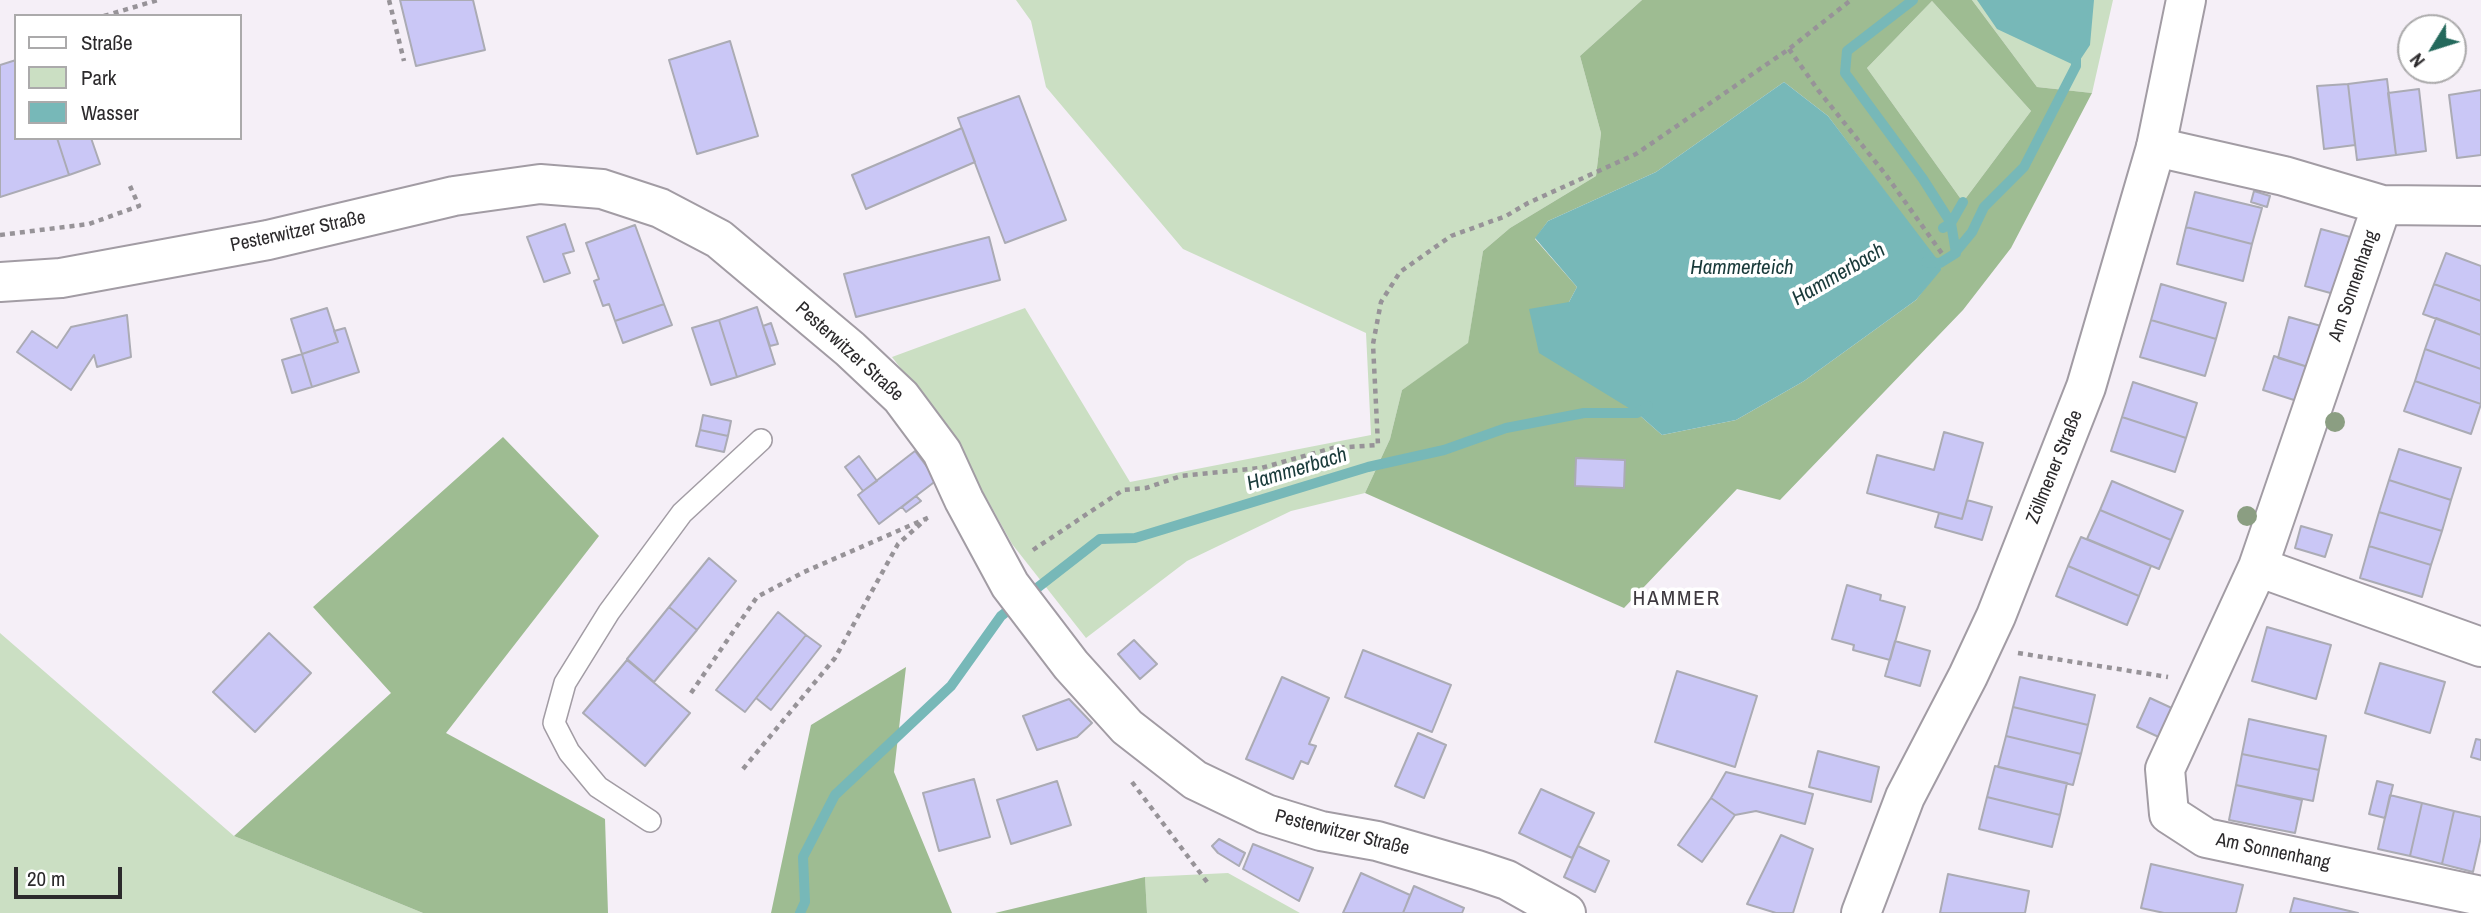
<!DOCTYPE html>
<html>
<head>
<meta charset="utf-8">
<style>
  body { margin:0 }
  #map { position:relative; width:2481px; height:913px; overflow:hidden; background:#f5eff7; font-family:"Archivo Narrow",sans-serif }
  canvas { display:block }
  .legend { position:absolute; left:14px; top:14px; width:228px; height:126px; box-sizing:border-box; background:#fff; border:2px solid #abaaab; margin:0; padding:9px 12px; list-style:none; font-size:21px; color:#2c2a2c }
  .legend li { display:flex; align-items:center; gap:14px; height:35px }
  .legend b { width:35px; border:2px solid #abaaab }
  .north { position:absolute; left:2397px; top:14px; width:70px; height:70px; box-sizing:border-box; background:#fff; border:2px solid #abaaab; border-radius:50%; rotate:232deg; font-size:19px; font-weight:700; line-height:28px; text-align:center; color:#2c2a2c }
  .north::after { content:''; display:block; margin:auto; width:24px; height:32px; background:#24695c; clip-path:polygon(50% 0,100% 100%,50% 72%,0 100%) }
  .scale { position:absolute; left:14px; top:867px; width:108px; height:32px; box-sizing:border-box; border:4px solid #2c2a2c; border-top:0; padding-left:9px; font-size:21px; line-height:24px; white-space:nowrap; color:#2c2a2c; -webkit-text-stroke:5px #fff; paint-order:stroke }
</style>
</head>
<body>
<div id="map">
<canvas width="2481" height="913"></canvas>
<ul class="legend">
<li><b style="height:9px;background:#fff"></b>Straße</li>
<li><b style="height:19px;background:#cbdfc3"></b>Park</li>
<li><b style="height:19px;background:#77b8b8"></b>Wasser</li>
</ul>
<div class="north">N</div>
<div class="scale">20 m</div>
</div>
<script>
const ctx = document.querySelector('canvas').getContext('2d');
ctx.lineJoin = 'round';
function paint(path, color) { ctx.fillStyle = color; ctx.fill(path, 'evenodd'); }
function strokePath(path, color, width, dash) { ctx.strokeStyle = color; ctx.lineWidth = width; ctx.lineCap = dash ? 'butt' : 'round'; ctx.setLineDash(dash || []); ctx.stroke(path); }
function write(font, color, halo, rows, align = 'center') {
  ctx.font = font + ' "Archivo Narrow",sans-serif'; ctx.lineWidth = 7; ctx.setLineDash([]); ctx.textBaseline = 'middle'; ctx.strokeStyle = halo; ctx.fillStyle = color; for (const [text, x, y, turn = 0] of rows) {
    ctx.save(); ctx.translate(x, y); ctx.rotate((+turn || 0) * Math.PI / 180); ctx.textAlign = isNaN(turn) ? turn : align; if (halo) ctx.strokeText(text, 0, 0); ctx.fillText(text, 0, 0); ctx.restore();
  }
}
const green = new Path2D(`
  M1016 0H1642L1580 56 1601 133 1596 176 1510 228 1483 251 1468 344 1402 390 1390 439 1365 493 1291 511 1187 561 1086 638 1012 544 951 434 892 357 1025 308 1130 482 1371 435 1366 333 1183 249 1046 87 1031 21Z
  M1972 0H2113L2092 93 2037 87Z
  M1932 1 2031 111 1963 202 1867 68Z
  M0 633 234 836 423 913H0Z
  M1228 873 1300 913H1147L1145 877Z`);
const forest = new Path2D(`
  M1642 0H1972L2037 87 2092 93 2011 248 1963 310 1780 500 1737 489 1624 608 1365 493 1390 439 1402 390 1468 343 1483 251 1510 228 1596 176 1601 133 1580 56ZM1932 1 2031 111 1963 202 1867 68ZM1784 82 1828 116 1941 267 1916 300 1804 381 1736 420 1662 435 1637 413 1569 302 1577 287 1535 239 1548 221 1656 172ZM1577 458 1625 460 1624 488 1576 486Z
  M503 437 599 536 446 733 605 819 608 913H423L234 836 391 693 313 607Z
  M906 667 894 772 952 913H771L811 725Z
  M1145 877 1147 913H995Z`);
const water = new Path2D(`
  M1977 0H2094L2090 45 2076 66 1997 29Z
  M1784 82 1828 116 1940 263 1941 270 1916 300 1804 381 1736 420 1662 435 1637 413 1539 353 1529 309 1569 302 1577 287 1535 238 1548 221 1656 172Z`);
const stream = new Path2D(`
  M1913 0 1847 51 1845 73 1923 179 1951 223 1956 253 1940 263 1926 262
  M1943 228 1951 223 1963 202
  M1953 255 1972 232 1984 207 2024 167 2076 66V54
  M800 913 805 902 803 857 835 795 951 686 1001 616 1100 539 1135 538 1368 467 1444 450 1506 428 1584 413H1637L1648 406`);
const building = new Path2D(`
  M400 0H473L485 50 416 66Z
  M730 41 758 136 697 154 669 60Z
  M16 60V138H57L69 175 0 197V65Z
  M2387 79 2396 155 2357 160 2348 84Z
  M2348 84 2355 145 2324 149 2317 86Z
  M2419 89 2426 151 2396 155 2388 93Z
  M2481 90V155L2457 158 2449 95Z
  M1019 96 1066 220 1005 243 958 118Z
  M962 128 975 162 866 209 852 175Z
  M57 138H91L100 164 69 175Z
  M2254 191 2270 196 2267 207 2251 202Z
  M2195 192 2262 208 2252 244 2186 227Z
  M565 224 574 251 563 254 570 273 544 282 527 237Z
  M635 225 664 304 615 321 609 304 603 306 594 281 599 279 586 243Z
  M2186 227 2252 244 2243 281 2177 264Z
  M2321 229 2350 237 2334 294 2305 286Z
  M989 237 1000 280 856 317 844 274Z
  M2446 253 2481 266V301L2434 284Z
  M2161 284 2226 303 2216 339 2151 320Z
  M2434 284 2481 301V335L2423 314Z
  M664 304 672 325 623 343 615 321Z
  M757 307 775 364 737 377 719 320Z
  M327 308 338 342 302 354 291 319Z
  M127 315 131 357 97 367 94 355 71 390 17 352 32 331 57 348 71 327Z
  M2289 317 2321 326 2308 367 2278 358Z
  M2436 318 2481 335V369L2425 349Z
  M719 320 737 377 711 385 692 328Z
  M2151 320 2216 339 2205 376 2140 357Z
  M771 323 778 344 770 346 763 326Z
  M345 328 359 372 312 387 302 354 338 342 334 331Z
  M2425 349 2481 369V404L2415 381Z
  M302 354 312 387 292 393 282 360Z
  M2274 356 2308 367 2297 401 2263 390Z
  M2415 381 2481 404 2471 434 2404 411Z
  M2133 382 2197 403 2186 438 2122 417Z
  M703 415 731 421 728 436 700 430Z
  M2122 417 2186 438 2175 472 2111 451Z
  M700 430 728 436 724 452 696 446Z
  M1944 432 1983 443 1962 519 1867 493 1877 455 1934 470Z
  M2399 449 2461 468 2451 500 2389 480Z
  M915 451 937 480 879 524 858 495Z
  M859 456 877 481 863 491 845 467Z
  M1576 458 1625 460 1624 488 1575 486Z
  M2389 480 2451 500 2442 531 2379 512Z
  M2112 481 2183 511 2171 540 2100 510Z
  M916 496 921 501 906 512 902 507Z
  M1967 500 1992 507 1982 540 1935 527 1939 513 1962 519Z
  M2100 510 2171 540 2159 569 2087 539Z
  M2379 512 2442 531 2431 565 2369 546Z
  M2301 526 2332 535 2325 557 2295 548Z
  M2081 537 2151 566 2139 596 2068 566Z
  M2369 546 2431 565 2422 597 2360 578Z
  M709 558 736 581 697 630 669 607Z
  M2068 566 2139 596 2127 625 2056 596Z
  M1847 585 1881 595 1880 600 1905 607 1890 660 1853 650 1854 645 1832 639Z
  M669 607 697 630 654 682 627 659Z
  M778 612 806 635 745 712 716 690Z
  M2267 627 2331 645 2316 699 2252 681Z
  M269 633 311 673 255 732 213 692Z
  M806 635 821 646 771 710 756 698Z
  M1134 640 1157 664 1140 679 1118 654Z
  M1895 641 1930 651 1920 686 1885 676Z
  M1363 650 1451 685 1432 732 1345 697Z
  M627 660 690 713 645 766 583 713Z
  M2380 663 2445 682 2430 733 2365 713Z
  M1677 671 1757 696 1735 767 1655 742Z
  M1282 677 1329 698 1309 744 1316 746 1308 764 1301 761 1293 779 1246 759Z
  M2020 677 2095 695 2088 725 2013 707Z
  M2150 698 2176 710 2163 739 2137 727Z
  M1069 699 1092 723 1077 737 1037 750 1023 716Z
  M2013 707 2088 725 2081 754 2006 736Z
  M2249 719 2326 736 2319 770 2242 754Z
  M1418 733 1446 745 1424 798 1395 786Z
  M2006 736 2081 754 2073 785 1998 767Z
  M2476 739 2481 740V760L2471 757Z
  M1818 751 1879 767 1871 802 1809 787Z
  M2242 754 2319 770 2313 801 2236 785Z
  M1995 766 2067 783 2060 815 1987 797Z
  M1726 772 1813 794 1805 824 1756 811 1735 815 1711 798Z
  M974 779 990 837 939 851 923 793Z
  M1057 781 1071 825 1011 844 997 800Z
  M2377 781 2393 785 2385 818 2369 814Z
  M2236 785 2302 800 2295 833 2229 820Z
  M1541 789 1594 813 1572 858 1519 833Z
  M2390 795 2422 803 2410 856 2378 849Z
  M1987 797 2060 815 2052 847 1979 829Z
  M1711 798 1735 815 1702 862 1678 845Z
  M2422 803 2454 811 2442 864 2410 856Z
  M2454 811 2481 817V837L2473 872 2442 864Z
  M1781 835 1813 849 1793 913H1776L1747 904Z
  M1219 839 1245 853 1239 866 1218 853 1212 846Z
  M1253 844 1313 868 1299 901 1243 869Z
  M1578 846 1609 861 1595 892 1564 877Z
  M2151 864 2243 885 2236 913H2164L2141 908Z
  M1361 873 1410 895 1403 913H1343Z
  M1948 874 2029 891 2025 913H1940Z
  M1414 886 1464 908 1462 913H1403Z
  M2294 898 2358 913H2290Z`);
const path = new Path2D(`
  M389 0 404 61
  M104 16 158 0
  M1789 49 1818 90 1886 175 1943 255
  M0 235 89 224 139 206 130 186
  M1033 550 1123 490 1146 488 1181 476 1261 468 1333 448 1378 445 1373 344 1381 302 1400 272 1451 236 1506 216 1528 203 1636 154 1789 49 1851 0
  M2018 653 2168 677
  M691 693 757 597 804 572 932 516
  M743 769 835 658 898 544 926 519
  M1132 782 1207 882`);
const service = new Path2D(`
  M650 821 598 787 569 752 554 723 565 683 609 612 682 513 761 440`);
const minor = new Path2D(`
  M2156 147 2284 176 2382 205 2481 206
  M2382 205 2258 567 2165 769 2169 814 2206 838 2481 896
  M2258 567 2481 647`);
const tertiary = new Path2D(`
  M0 282 61 278 268 240 454 196 540 184 602 189 660 208 719 239 850 349 901 397 942 452 964 500 1010 585 1071 665 1127 727 1195 780 1266 814 1321 831 1377 841 1477 870 1507 880 1566 913
  M1861 913 1905 797 1968 676 1996 616 2086 387 2156 147 2186 0`);
const trees = [
  [2335,422],
  [2247,516]
];
const streetNames = [
  ["Pesterwitzer Straße",298,232,-12],
  ["Am Sonnenhang",2354,286,-71],
  ["Pesterwitzer Straße",849,352,42],
  ["Zöllmener Straße",2055,467,-68],
  ["Pesterwitzer Straße",1342,833,14],
  ["Am Sonnenhang",2273,852,12]
];
const waterNames = [
  ["Hammerteich",1742,268],
  ["Hammerbach",1839,275,-30],
  ["Hammerbach",1297,470,-17]
];
const neighbourhoodNames = [
  ["HAMMER",1677,599]
];
paint(green, '#cbdfc3');
paint(forest, '#9ebc92');
paint(water, '#77b8b8');
strokePath(stream, '#77b8b8', 10);
paint(building, '#cac7f6');
strokePath(building, '#ababb4', 2);
strokePath(service, '#a29ca4', 24);
strokePath(minor, '#a29ca4', 42);
strokePath(tertiary, '#a29ca4', 42);
strokePath(path, '#979398', 4.5, [5, 5]);
strokePath(service, '#fff', 21);
strokePath(minor, '#fff', 38);
strokePath(tertiary, '#fff', 38);
ctx.fillStyle = '#8b9e82';
for (const [x, y] of trees) { ctx.beginPath(); ctx.arc(x, y, 10, 0, 2 * Math.PI); ctx.fill(); }
write('19px', '#2c2a2c', '#fff', streetNames);
write('italic 21px', '#193a3a', '#fff', waterNames);
ctx.letterSpacing = '2px';
write('21px', '#3e393f', '#fff', neighbourhoodNames);
ctx.letterSpacing = '0px';
</script>
</body>
</html>
